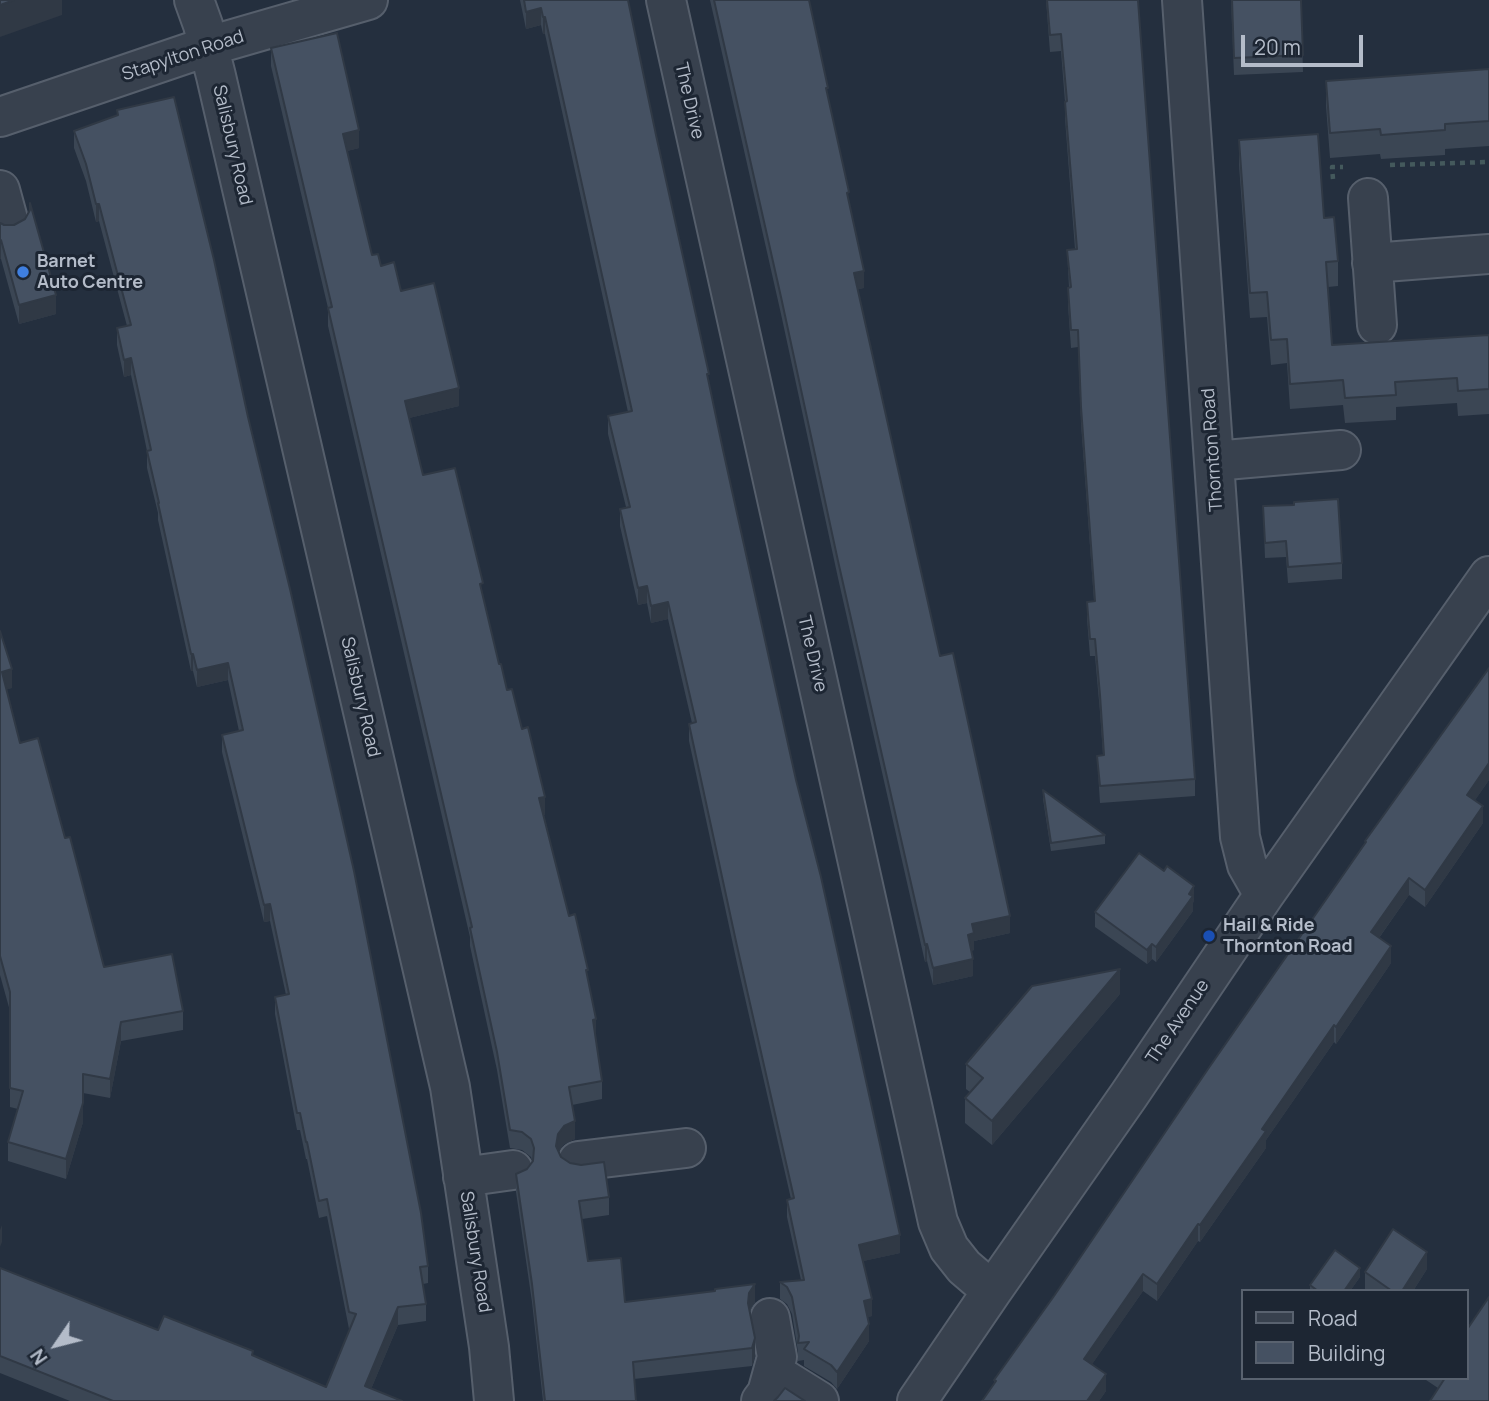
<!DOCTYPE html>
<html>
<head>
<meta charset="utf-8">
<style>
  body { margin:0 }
  #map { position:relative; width:1489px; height:1401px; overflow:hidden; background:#242f3e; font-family:Manrope,sans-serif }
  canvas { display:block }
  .legend { position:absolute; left:1241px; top:1289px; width:228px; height:91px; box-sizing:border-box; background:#1d2633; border:2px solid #59626f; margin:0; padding:9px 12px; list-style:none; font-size:21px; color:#b4bcc9 }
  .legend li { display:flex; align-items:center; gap:14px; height:35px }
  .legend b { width:35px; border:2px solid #59626f }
  .north { position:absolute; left:21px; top:1310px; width:70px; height:70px; -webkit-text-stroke:5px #1d2633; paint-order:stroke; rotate:235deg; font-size:19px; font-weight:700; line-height:28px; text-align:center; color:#b4bcc9 }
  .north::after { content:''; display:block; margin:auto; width:24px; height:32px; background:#b4bcc9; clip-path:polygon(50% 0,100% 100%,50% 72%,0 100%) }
  .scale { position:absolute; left:1241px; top:35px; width:122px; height:32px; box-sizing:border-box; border:4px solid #b4bcc9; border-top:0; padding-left:9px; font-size:21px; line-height:24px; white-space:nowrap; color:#b4bcc9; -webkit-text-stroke:5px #1d2633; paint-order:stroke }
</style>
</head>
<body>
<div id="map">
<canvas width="1489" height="1401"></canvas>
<ul class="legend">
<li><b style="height:9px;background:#38414e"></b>Road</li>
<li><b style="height:19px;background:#455162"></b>Building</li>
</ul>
<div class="north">N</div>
<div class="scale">20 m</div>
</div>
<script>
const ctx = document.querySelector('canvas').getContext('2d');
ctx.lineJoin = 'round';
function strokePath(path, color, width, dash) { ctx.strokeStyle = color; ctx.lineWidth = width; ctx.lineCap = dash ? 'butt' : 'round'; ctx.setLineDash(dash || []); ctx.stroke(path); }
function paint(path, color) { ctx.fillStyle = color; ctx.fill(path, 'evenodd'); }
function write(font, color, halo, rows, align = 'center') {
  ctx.font = font + ' Manrope,sans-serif'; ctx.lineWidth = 6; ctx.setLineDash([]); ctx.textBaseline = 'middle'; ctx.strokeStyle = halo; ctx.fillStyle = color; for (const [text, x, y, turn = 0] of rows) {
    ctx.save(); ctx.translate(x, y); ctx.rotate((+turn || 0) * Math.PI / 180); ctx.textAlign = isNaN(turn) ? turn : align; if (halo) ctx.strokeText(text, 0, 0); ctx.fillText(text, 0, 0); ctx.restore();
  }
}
const path = new Path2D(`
  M1390 165 1489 162
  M1333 179 1332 167H1343`);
const minor = new Path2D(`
  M194 0 203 25 216 76 450 1087 489 1347 494 1401
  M666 0 938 1222 949 1248 964 1267 992 1291
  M1182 0 1240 837 1247 865 1264 895
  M0 117 209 46 368 0
  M0 190 9 223
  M1368 198 1377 325
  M1372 263 1489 254
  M1214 461 1341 450
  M578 1161 686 1148
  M463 1177 513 1170
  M774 1373 819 1401
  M761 1401 767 1393 777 1357 770 1318
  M917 1401 992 1291 1129 1095 1264 895 1489 576`);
const wall = new Path2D(`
  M520 0H628L656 135 723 450 900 1253 863 1261 872 1316 867 1317 869 1341 837 1389 831 1382 804 1366V1360L798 1361V1352L792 1314 787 1304 780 1299V1282L801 1280 787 1217V1200L791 1199 737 963 689 741V724L692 723 668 619 651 623 647 603 638 605 620 526V509L626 507 608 434V416L628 412 545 34H543L541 25 526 29Z
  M710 0H809L849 202 864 288 858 289 940 656 1010 933 974 941V950L971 951 973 976 933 985 927 961 925 962 838 578 781 314Z
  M1046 0H1138L1195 779V796L1100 803 1097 756 1103 755 1100 712 1095 656H1090L1087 619V602L1094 601 1081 424 1078 347 1071 348 1068 305V288L1069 287 1067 250 1075 249 1065 119V102L1061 51 1050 52Z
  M1231 0H1301L1303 72 1234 75Z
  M271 48 359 148 347 151 372 255 401 291 459 406 409 418 423 475 483 595 499 664 545 815H544L556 865 569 916 588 981 602 1081V1099L572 1105 575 1139 564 1144 559 1151 561 1157 609 1197V1215L582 1219 588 1261 625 1302H755L750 1311 755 1356 752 1366 634 1379 636 1401H543L532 1302 516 1192V1174L527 1169 532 1161 531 1157 522 1150 510 1148 497 1070 470 946V937L328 326V308L271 66Z
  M1489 69V146L1445 149V155L1381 159 1380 154 1330 158 1326 106V81Z
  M117 110 428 1266V1283L423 1284 426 1304V1321L398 1325 371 1389 402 1401H70L0 1373V1268L158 1330 253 1356 326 1387 350 1329H349L327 1216 319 1218 307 1159H306L300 1130H297L275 1014V997L286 995 270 921 264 922 222 752V735L239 731 228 680 197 687 193 671H191L158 520V513L147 468V451L139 412 131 375 124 377 117 345V328L127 326 99 221 96 222 86 181 74 148V131L117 115Z
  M1239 140 1324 218 1338 261V286L1328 287 1332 345 1489 335V414L1458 416 1457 403 1396 407V420L1345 423 1343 405 1290 409 1287 363 1271 365 1267 317 1250 318 1239 165Z
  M30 210 56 314 19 324 1 259 0 223 4 225H14L25 219Z
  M1263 506 1342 563V579L1288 583 1286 557 1265 558Z
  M0 631 12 688 6 689 20 743 65 838 104 967 183 1011V1030L121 1041 110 1098 83 1093V1122L66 1179 8 1161V1142L18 1109 10 1107V1011L0 975Z
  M1489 668V780L1475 800 1483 823 1425 907 1409 895 1379 938 1391 963 1336 1044 1334 1042 1266 1140V1148L1200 1242 1198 1241 1157 1301 1143 1291 1092 1364 1106 1391 1099 1401H982L994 1384V1380L1054 1296 1365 844V841Z
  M1043 790 1105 835V844L1051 851 1043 799Z
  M1194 900 1193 903V911L1156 962 1152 959 1147 964 1095 927V912Z
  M1120 994 992 1145 965 1123V1098L971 1093 966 1089V1064Z
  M1427 1269 1413 1291H1367L1365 1289V1272Z
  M1360 1277 1350 1291H1310V1285Z
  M1426 1378H1466L1489 1401 1438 1388 1426 1380Z`);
const shadedWall = new Path2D(`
  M14 0H62V15L0 37V5Z
  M541 8V25L526 29V12Z
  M543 17H545V34H543Z
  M359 130V148L343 152V134Z
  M96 204H99V221L96 222Z
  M0 240H1V259H0Z
  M864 271V288L854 290V273Z
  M56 295V314L19 324V305Z
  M131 358V375L124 377V360Z
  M459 388V406L405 419V401Z
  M647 586V603L638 605V588Z
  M668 602V619L651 623V606Z
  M191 654H193V671H191Z
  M228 663V680L197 687V670Z
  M12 669V688L2 691V672Z
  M1489 763V780L1467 812V795Z
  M545 797V815L539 816V798Z
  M1483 806V823L1425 907V890Z
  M1409 878V895L1371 949V932Z
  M1194 886V900L1193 903V911L1156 962V947Z
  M270 904V921L264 922V905Z
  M1010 916V933L974 941V950L968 952V935L972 924Z
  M927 944V961L925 962V945Z
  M1152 944V959L1147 964V950Z
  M1391 946V963L1336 1044V1027Z
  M973 959V976L933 985V968Z
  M1120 969V994L992 1145V1121Z
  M596 1019V1037L593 1038V1020Z
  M121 1022V1041L110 1098V1079Z
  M1334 1025V1042L1266 1140V1148L1200 1242V1225L1262 1129Z
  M83 1103V1122L66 1179V1159Z
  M575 1121V1139L564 1144 558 1152 556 1146 558 1134 564 1126Z
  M1198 1224V1241L1157 1301V1284Z
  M2 1225V1242L0 1247V1230Z
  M900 1235V1253L859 1262V1245Z
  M1427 1252V1269L1413 1291H1402Z
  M1360 1268V1277L1350 1291H1344Z
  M1143 1274V1291L1084 1376V1359Z
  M755 1284V1302L749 1311V1293Z
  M872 1299V1316L864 1318V1301Z
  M398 1307V1325L366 1401 365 1386Z
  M869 1324V1341L837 1389V1372Z
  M755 1338V1356L752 1366V1348Z
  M1106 1374V1391L1099 1401H1087Z`);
const building = new Path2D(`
  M0 0H14L0 5Z
  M524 0H628L656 135 709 374H707L723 450 796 780 821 877 900 1235 859 1245 872 1299 864 1301 869 1324 837 1372 831 1365 804 1349 809 1342 798 1343 799 1336 792 1297 787 1287 780 1282 804 1280 787 1200 794 1198 737 946 689 724 696 722 668 602 651 606 647 586 638 588 620 509 630 507 608 416 632 411 545 17H543L541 8 526 12Z
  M714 0H809L828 88H826L849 192 847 193 864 271 854 273 940 656 953 653 1010 916 972 924 974 933 968 935 973 959 933 968 927 944 925 945 838 561 781 297Z
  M1047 0H1138L1195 779 1100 786 1097 756 1104 755 1100 695 1095 639H1090L1087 602 1095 601 1081 407 1078 330H1071L1068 288 1071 287 1067 250 1077 249 1065 102 1067 101 1061 34 1050 35Z
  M1232 0H1301L1303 55 1234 58Z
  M337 33 359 130 343 134 372 255 378 254 381 266 394 262 401 291 434 283 459 388 405 401 423 475 455 468 483 583 480 584 499 664H501L507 690 512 689 522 729 528 727 545 797 539 798 556 865 569 916 575 914 588 970H586L596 1019 593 1020 602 1081 569 1087 575 1121 564 1126 558 1134 556 1146 561 1157 570 1163 581 1165 604 1162 609 1197 579 1201 588 1261 621 1258 625 1302 715 1291V1289L755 1284 749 1293 748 1303 755 1338 752 1348 633 1362 636 1401H545L532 1284 516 1174 527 1169 533 1161 534 1148 531 1139 522 1132 510 1130 497 1052 470 928 472 927 328 308 332 307 271 48Z
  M1489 69V121L1445 124V130L1381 135 1380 129 1330 133 1326 81Z
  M174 97 214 260 248 417 290 589 354 871 421 1213 428 1266 420 1267 426 1304 398 1307 365 1386 402 1401H113L0 1356V1268L158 1330 164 1316 253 1351 252 1355 326 1387 356 1314 349 1312 327 1199 319 1201 307 1142H306L300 1113H297L275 997 289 994 270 904 264 905 222 735 243 730 228 663 197 670 193 654H191L158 503H159L147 451 151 450 139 395 131 358 124 360 117 328 131 325 99 204H96L86 164 74 131 118 115 117 110Z
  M1318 134 1324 218 1334 217 1338 261 1326 262 1332 345 1489 335V389L1458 391 1457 378 1395 382 1396 395 1345 398 1343 380 1290 384 1287 339 1271 340 1267 292 1250 293 1239 140Z
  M30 203 56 295 19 305 1 240H0V223L4 225H14L25 219 30 210Z
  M1338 499 1342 563 1288 567 1286 541 1265 543 1263 506 1294 505V502Z
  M0 631 12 669 2 672 20 743 38 738 65 838 70 837 104 967 172 954 183 1011 121 1022 110 1079 83 1074V1103L66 1159 8 1142 23 1091 10 1088V992L0 956Z
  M1489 668V763L1467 795 1483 806 1425 890 1409 878 1371 932 1391 946 1336 1027 1334 1025 1262 1129 1266 1131 1200 1225 1198 1224 1157 1284 1143 1274 1084 1359 1106 1374 1087 1401H982L996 1381 994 1380 1054 1296 1208 1069 1366 842 1365 841Z
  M1043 790 1105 835 1051 843Z
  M1139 853 1164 871 1167 866 1194 886 1189 894 1193 896 1156 947 1152 944 1147 950 1095 912Z
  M1120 969 992 1121 965 1098 983 1078 966 1064 1032 986Z
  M1393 1229 1427 1252 1402 1291H1392L1365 1272Z
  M1335 1250 1360 1268 1344 1291H1318L1310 1285Z
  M1489 1297V1401H1430L1445 1378H1466V1331Z
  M785 1388 805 1401H774L778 1397Z`);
const markers = [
  [23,272,7,"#3f7fe0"],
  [1209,936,7,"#1a4fb4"]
];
const streetNames = [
  ["Stapylton Road",183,56,-18],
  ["The Drive",689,101,77],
  ["Salisbury Road",232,145,77],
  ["Thornton Road",1213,450,-94],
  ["The Drive",812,654,77],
  ["Salisbury Road",360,697,77],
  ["The Avenue",1178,1022,-56],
  ["Salisbury Road",475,1252,81]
];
const poiNames = [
  ["Barnet",37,262],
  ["Auto Centre",37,283],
  ["Hail & Ride",1223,926],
  ["Thornton Road",1223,947]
];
strokePath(minor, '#565f6c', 42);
strokePath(path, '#44595c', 4.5, [5, 5]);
strokePath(minor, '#38414e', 38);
paint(wall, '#3b4654');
paint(shadedWall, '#303945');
paint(building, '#455162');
strokePath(building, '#303945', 2);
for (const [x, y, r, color] of markers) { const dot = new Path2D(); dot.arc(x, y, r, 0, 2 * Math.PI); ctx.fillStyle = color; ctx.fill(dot); strokePath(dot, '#1d2633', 2.5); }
write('18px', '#b4bcc9', '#1d2633', streetNames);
write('bold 18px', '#b4bcc9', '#1d2633', poiNames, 'left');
</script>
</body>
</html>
